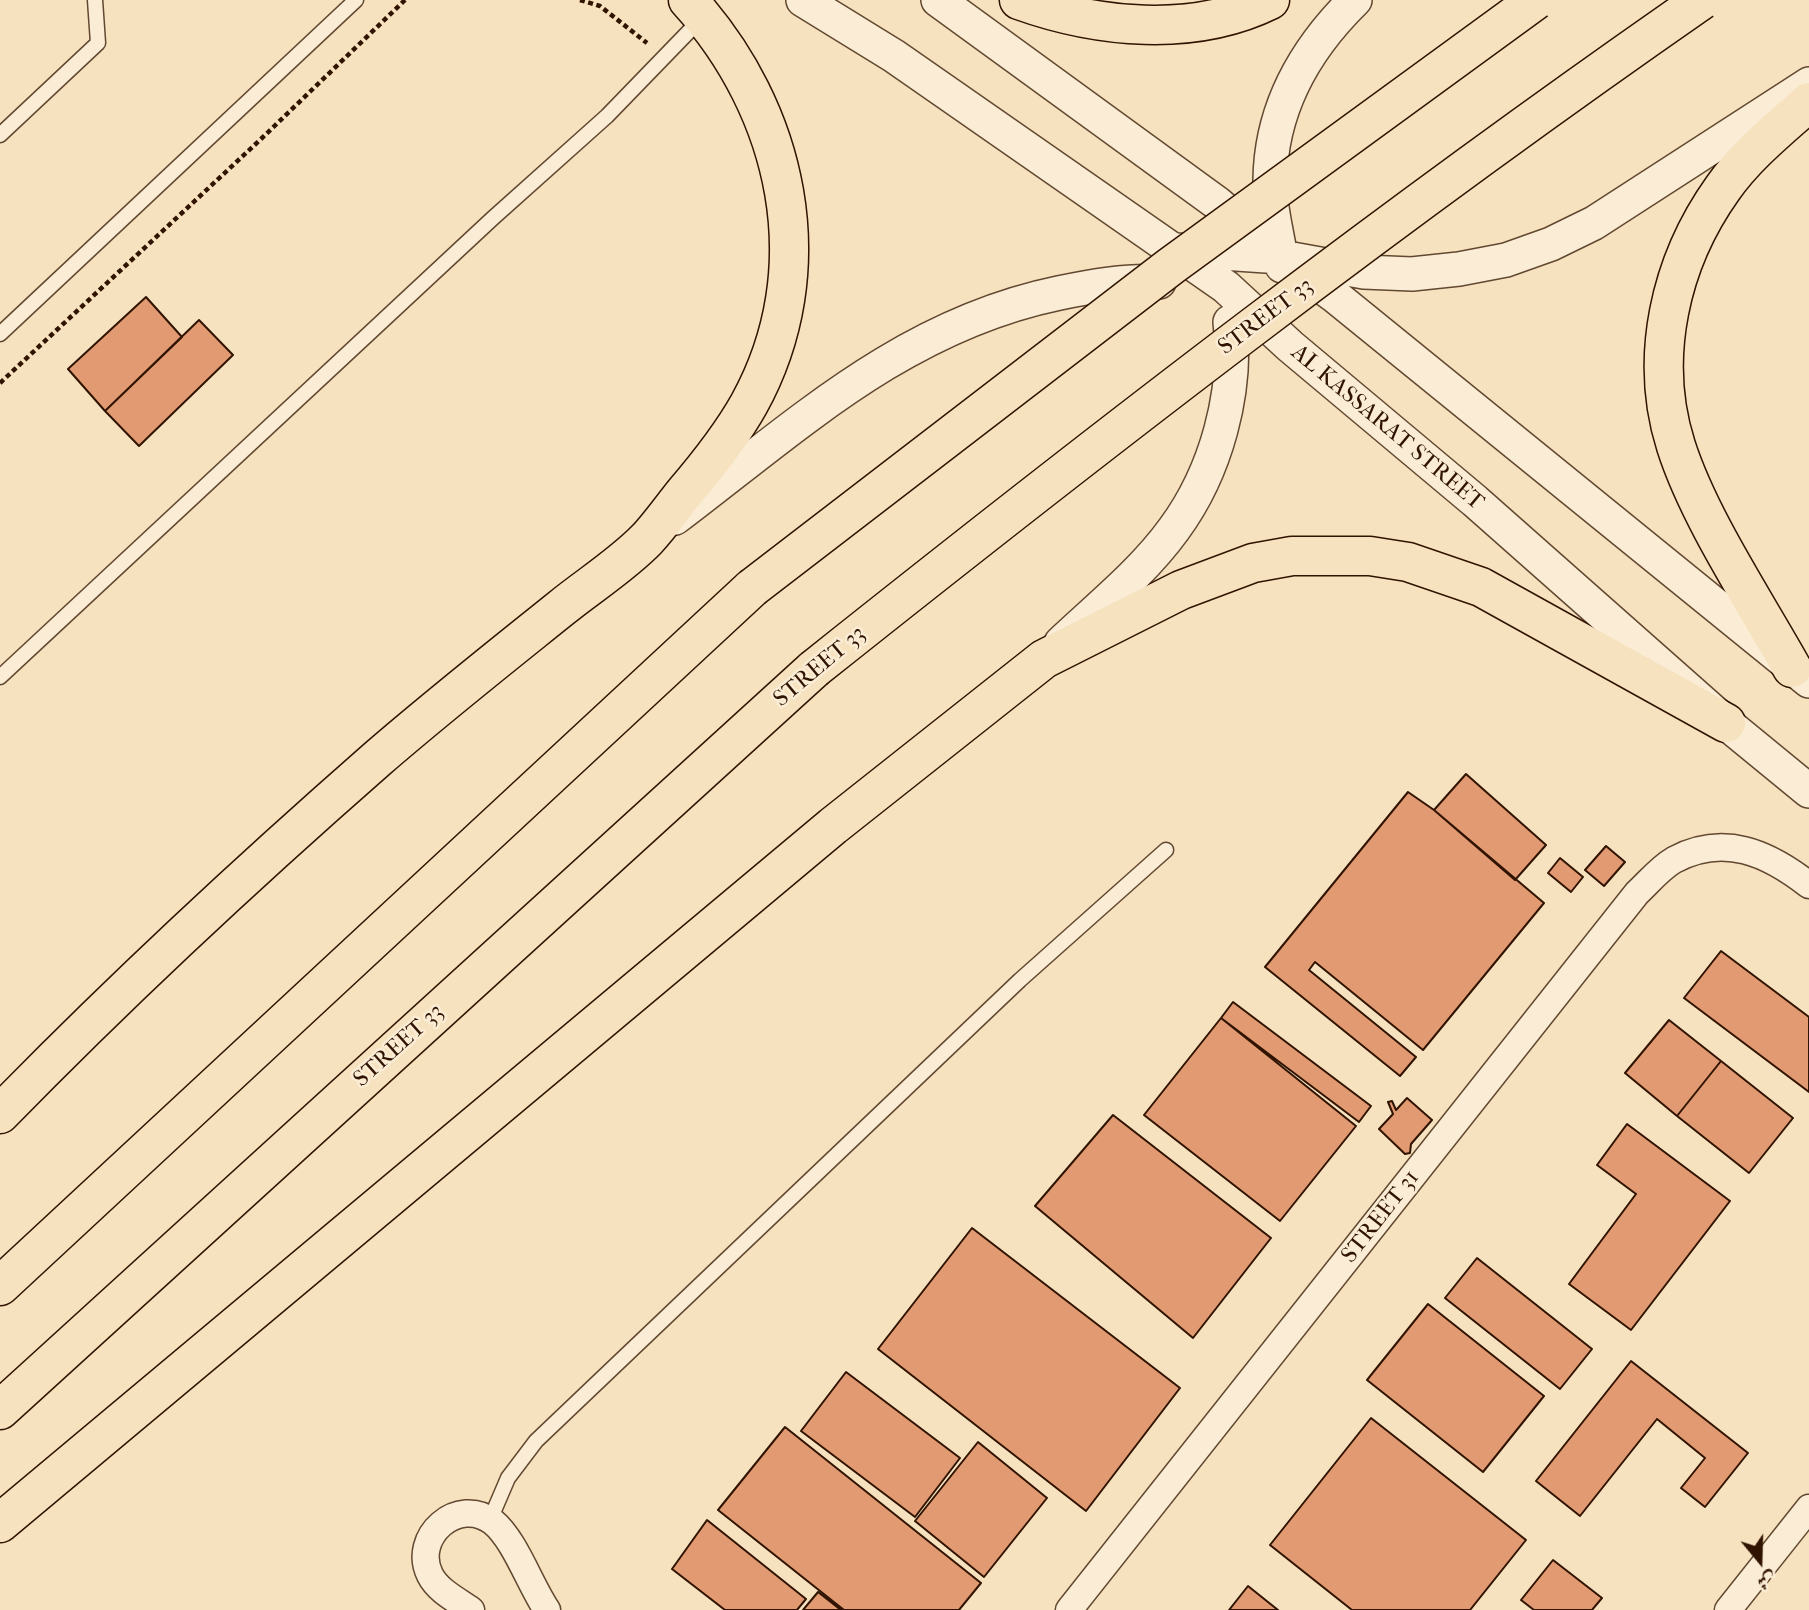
<!DOCTYPE html>
<html>
<head>
<meta charset="utf-8">
<style>
  body { margin:0 }
  #map { position:relative; width:1809px; height:1610px; overflow:hidden; background:#f7e2bf; font-family:"IM FELL French Canon",Amiri,serif }
  canvas { display:block }
  .north { position:absolute; left:1725px; top:1526px; width:70px; height:70px; -webkit-text-stroke:5px #faecd5; paint-order:stroke; rotate:161deg; font-size:19px; font-weight:700; line-height:28px; text-align:center; color:#301401 }
  .north::after { content:''; display:block; margin:auto; width:24px; height:32px; background:#301401; clip-path:polygon(50% 0,100% 100%,50% 72%,0 100%) }
</style>
</head>
<body>
<div id="map">
<canvas width="1809" height="1610"></canvas>
<div class="north">ش</div>
</div>
<script>
const ctx = document.querySelector('canvas').getContext('2d');
ctx.lineJoin = 'round';
function paint(path, color) { ctx.fillStyle = color; ctx.fill(path, 'evenodd'); }
function strokePath(path, color, width, dash) { ctx.strokeStyle = color; ctx.lineWidth = width; ctx.lineCap = dash ? 'butt' : 'round'; ctx.setLineDash(dash || []); ctx.stroke(path); }
function write(font, color, halo, rows, align = 'center') {
  ctx.font = font + ' "IM FELL French Canon",serif'; ctx.lineWidth = 5; ctx.setLineDash([]); ctx.textBaseline = 'middle'; ctx.strokeStyle = halo; ctx.fillStyle = color; for (const [text, x, y, turn = 0] of rows) {
    ctx.save(); ctx.translate(x, y); ctx.rotate((+turn || 0) * Math.PI / 180); ctx.textAlign = isNaN(turn) ? turn : align; if (halo) ctx.strokeText(text, 0, 0); ctx.fillText(text, 0, 0); ctx.restore();
  }
}
const building = new Path2D(`
  M146 297 182 337 105 411 68 369Z
  M199 320 233 355 139 446 105 411Z
  M1466 774 1546 845 1515 880 1434 810Z
  M1408 792 1434 810 1544 903 1423 1050 1315 962 1309 970 1416 1057 1400 1076 1265 967Z
  M1606 846 1625 862 1604 886 1585 870Z
  M1560 858 1583 877 1571 892 1548 873Z
  M1721 951 1809 1017V1092L1684 998Z
  M1233 1002 1371 1106 1359 1122 1221 1018Z
  M1221 1018 1356 1126 1280 1221 1144 1115Z
  M1669 1020 1721 1061 1677 1116 1625 1073Z
  M1721 1061 1793 1118 1749 1173 1677 1116Z
  M1407 1098 1432 1120 1411 1144 1410 1153 1405 1154 1379 1129 1393 1114 1388 1102 1392 1101 1396 1110Z
  M1113 1115 1271 1238 1193 1338 1035 1206Z
  M1627 1124 1730 1201 1631 1330 1569 1284 1636 1194 1597 1165Z
  M972 1228 1180 1388 1086 1511 878 1349Z
  M1477 1258 1592 1349 1560 1389 1445 1298Z
  M1428 1304 1544 1396 1483 1472 1367 1380Z
  M1631 1361 1748 1453 1705 1507 1681 1488 1705 1458 1657 1419 1580 1516 1536 1481Z
  M846 1372 960 1458 915 1517 801 1431Z
  M1371 1418 1526 1540 1470 1610H1352L1270 1545Z
  M785 1427 981 1583 959 1610H844L718 1510Z
  M978 1442 1047 1498 984 1577 915 1521Z
  M707 1520 806 1599 797 1610H725L672 1569Z
  M1553 1560 1602 1598 1592 1610H1534L1521 1600Z
  M1248 1586 1278 1610H1229Z
  M818 1592 841 1610H803Z`);
const path = new Path2D(`
  M580 0 600 6 647 43
  M0 383 261 139 405 0`);
const service = new Path2D(`
  M0 135 98 43 95 0
  M0 334 356 0
  M0 677 493 218 607 116 700 20
  M490 1520 508 1478 536 1441 1020 980 1166 850`);
const minor = new Path2D(`
  M471 1610C457 1600 438 1591 430 1575 411 1537 458 1495 493 1522 515 1540 530 1585 547 1610
  M1069 1610 1637 893C1648 883 1660 868 1674 860 1724 833 1768 853 1809 885
  M1728 1610 1809 1508`);
const tertiary = new Path2D(`
  M803 0 894 56 1226 287 1290 346 1475 501 1726 723 1809 791
  M938 0 1217 203 1281 257 1336 297 1809 681
  M1177 250 1281 257 1364 272 1412 274 1459 269 1506 260 1551 244 1594 223 1809 84
  M1282 266C1279 238 1269 208 1270 180 1271 109 1305 49 1355 0
  M675 518C798 425 904 325 1059 293 1092 286 1126 280 1159 282
  M1061 643C1099 607 1143 572 1174 529 1216 472 1238 392 1230 322`);
const trunk = new Path2D(`
  M1019 0C1097 28 1193 38 1270 0
  M1792 668C1754 600 1699 518 1676 446 1648 358 1670 262 1723 188 1746 155 1779 129 1809 102
  M0 1114C121 990 247 873 377 759 437 707 499 658 560 609 588 586 622 565 647 539 660 525 672 508 684 493 708 465 731 436 749 404 824 268 788 110 688 0
  M0 1286 752 588
  M0 1410 814 669
  M0 1523 833 826 1044 659 1181 590 1253 563 1292 556H1370L1408 562 1481 587 1726 723`);
const trunkBridge = new Path2D(`
  M752 588 1171 266 1536 0
  M814 669C1104 438 1398 211 1702 0`);
const streetNames = [
  ["STREET 33",1266,317,-37],
  ["AL KASSARAT STREET",1387,428,40],
  ["STREET 33",820,667,-40],
  ["STREET 33",399,1046,-42],
  ["STREET 31",1381,1217,-52]
];
paint(building, '#e29a72');
strokePath(building, '#301401', 2);
strokePath(service, '#624830', 17);
strokePath(minor, '#624830', 29);
strokePath(tertiary, '#624830', 36);
strokePath(trunk, '#301401', 41);
strokePath(path, '#301401', 4.5, [5, 3.5]);
strokePath(service, '#faecd5', 14);
strokePath(minor, '#faecd5', 26);
strokePath(tertiary, '#faecd5', 33);
strokePath(trunk, '#f7e2bf', 38);
strokePath(trunkBridge, '#301401', 41, []);
strokePath(trunkBridge, '#f7e2bf', 38);
write('23px', '#301401', '#faecd5', streetNames);
</script>
</body>
</html>
